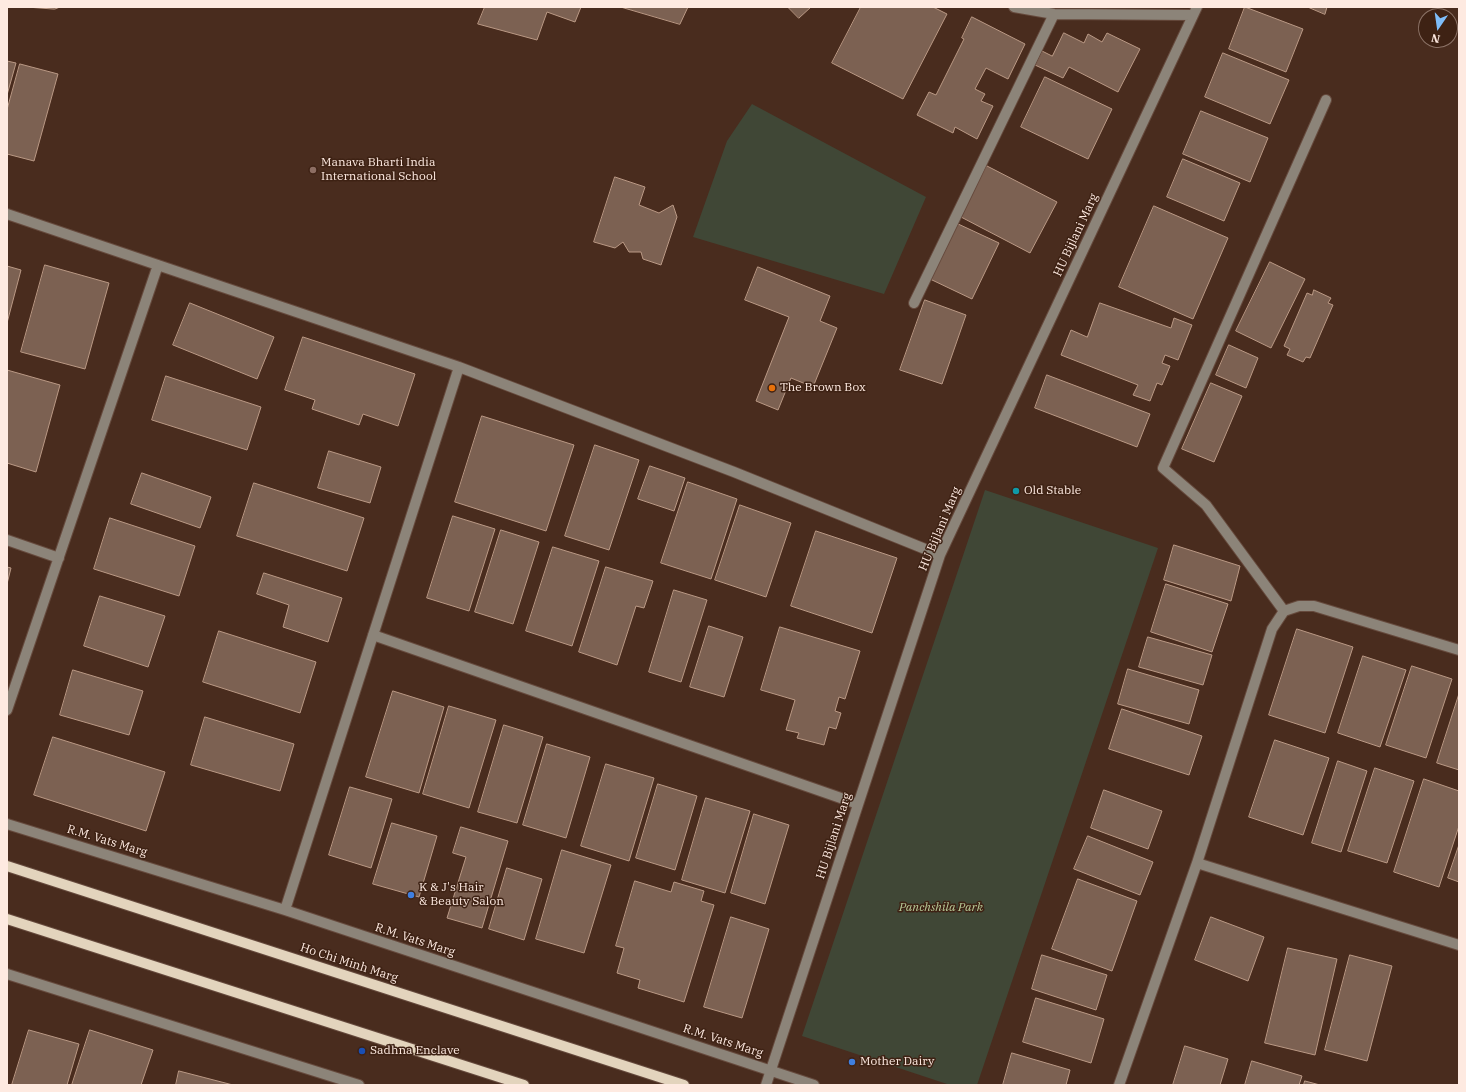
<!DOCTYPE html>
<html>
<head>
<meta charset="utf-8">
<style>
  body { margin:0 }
  #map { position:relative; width:1466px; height:1092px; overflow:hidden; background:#492c1e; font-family:"IBM Plex Serif",serif }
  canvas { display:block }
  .frame { position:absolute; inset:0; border:8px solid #feeae1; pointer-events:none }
  .north { position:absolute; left:1418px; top:8px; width:40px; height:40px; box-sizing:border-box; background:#3e2214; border:1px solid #8b7266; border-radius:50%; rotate:193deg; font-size:11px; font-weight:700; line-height:16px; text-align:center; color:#feeae1 }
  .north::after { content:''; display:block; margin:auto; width:14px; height:18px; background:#7ebdf9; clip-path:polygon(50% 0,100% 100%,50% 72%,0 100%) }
</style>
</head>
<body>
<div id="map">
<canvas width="1466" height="1092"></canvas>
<div class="frame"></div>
<div class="north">N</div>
</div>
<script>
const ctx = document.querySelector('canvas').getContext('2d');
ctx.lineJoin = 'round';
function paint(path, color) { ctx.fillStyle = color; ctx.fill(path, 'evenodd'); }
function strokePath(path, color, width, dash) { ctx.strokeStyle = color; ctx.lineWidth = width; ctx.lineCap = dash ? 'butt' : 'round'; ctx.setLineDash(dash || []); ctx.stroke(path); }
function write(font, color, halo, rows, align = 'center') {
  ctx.font = font + ' "IBM Plex Serif",serif'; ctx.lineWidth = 3; ctx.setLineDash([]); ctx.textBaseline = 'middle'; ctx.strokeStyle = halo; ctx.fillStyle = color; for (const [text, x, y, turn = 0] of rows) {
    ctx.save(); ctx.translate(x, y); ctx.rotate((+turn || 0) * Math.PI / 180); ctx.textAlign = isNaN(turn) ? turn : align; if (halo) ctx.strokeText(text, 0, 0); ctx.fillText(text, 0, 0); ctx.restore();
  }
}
const green = new Path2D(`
  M752 104 926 197 884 294 693 237 727 141Z
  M985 490 1158 548 977 1085H950L802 1036Z`);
const building = new Path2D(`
  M27 7H60L55 9Z
  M485 7H581L575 22 547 12 537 40 478 24Z
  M621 7H688L680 24Z
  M788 7H811L799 18Z
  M861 7H933L947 14 903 99 832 63Z
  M1245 7 1303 29 1286 72 1229 49Z
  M1308 7H1327L1325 14Z
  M972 17 1025 44 1008 79 986 68 975 89 985 94 981 101 993 106 977 139 955 127 953 133 917 115 929 92 936 95 964 39 962 38Z
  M1064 33 1084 43 1088 34 1102 42 1107 33 1140 49 1118 92 1069 67 1063 78 1035 65 1042 51 1052 56Z
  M1223 53 1289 80 1270 124 1205 97Z
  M7 61 16 63 7 95Z
  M20 64 58 74 34 161 7 154V110Z
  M1045 77 1112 109 1088 159 1021 127Z
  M1201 111 1268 138 1250 182 1183 154Z
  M1183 159 1240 183 1224 221 1167 197Z
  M987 166 1057 202 1030 253 961 217Z
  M615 177 645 187 639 205 659 213 673 205 677 217 661 265 643 259 641 252H629L623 242 615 248 594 242Z
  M1154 206 1228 238 1193 319 1119 287Z
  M956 223 999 243 972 299 930 279Z
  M1270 262 1305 279 1271 348 1236 331Z
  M45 265 109 283 85 369 21 352Z
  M7 266 21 270 7 323Z
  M758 267 830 296 820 321 837 328 813 387 791 378 778 410 756 401 789 317 745 300Z
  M1314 290 1331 298 1328 303 1333 305 1310 358 1306 357 1303 362 1287 355 1290 349 1284 346 1307 293 1312 295Z
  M925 300 966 315 942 384 900 370Z
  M190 303 274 337 257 379 173 345Z
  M1100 303 1171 328 1174 318 1192 325 1178 360 1165 355 1162 363 1170 366 1162 385 1157 383 1150 401 1133 395 1138 385 1061 355 1071 330 1087 337Z
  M303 337 415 374 398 426 363 414 359 425 312 409 315 400 285 390Z
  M1229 345 1258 358 1246 388 1216 375Z
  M7 370 60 385 36 472 7 463Z
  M1047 375 1150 414 1137 447 1035 408Z
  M166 376 261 407 247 450 152 420Z
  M1211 383 1242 396 1214 462 1182 449Z
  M482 416 574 445 546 531 455 502Z
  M595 445 639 460 609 550 565 536Z
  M329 451 381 467 370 503 318 488Z
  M650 466 685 478 674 511 638 499Z
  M142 473 211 497 200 528 131 504Z
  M688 482 737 499 711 579 661 563Z
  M254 483 364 518 347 571 237 536Z
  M740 505 791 523 766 597 715 580Z
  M453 516 495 529 469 611 427 598Z
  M110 518 195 546 179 596 94 569Z
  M501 530 539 542 513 624 475 612Z
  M816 531 897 558 872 633 791 606Z
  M1174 545 1240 566 1231 601 1164 580Z
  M553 547 599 561 572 646 526 631Z
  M7 567 11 568 7 584Z
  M606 567 653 581 644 608 636 606 617 665 579 652Z
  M264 573 342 598 328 642 283 627 289 605 257 594Z
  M1166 584 1228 604 1212 652 1151 632Z
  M674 590 707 600 681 682 649 672Z
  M100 596 165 616 148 667 84 646Z
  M709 626 743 637 724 697 690 687Z
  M780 627 860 651 845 699 839 697 835 711 841 713 836 729 829 727 824 745 797 738 799 733 786 730 795 700 761 690Z
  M1297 629 1353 647 1325 733 1269 715Z
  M219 631 316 662 300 713 203 682Z
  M1148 637 1212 655 1203 685 1139 667Z
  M1363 656 1406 670 1380 747 1338 733Z
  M1412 666 1452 679 1426 758 1386 745Z
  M1128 669 1199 690 1189 724 1118 704Z
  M73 670 143 691 129 735 60 715Z
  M393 691 444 707 419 793 366 777Z
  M1459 694V770L1437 763Z
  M449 706 496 720 469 808 423 794Z
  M1122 709 1202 736 1189 775 1109 749Z
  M205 717 294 744 280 791 191 765Z
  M504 725 543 737 517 823 478 812Z
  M53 737 165 772 146 831 34 795Z
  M1275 740 1329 758 1303 835 1249 817Z
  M547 744 590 757 566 838 523 825Z
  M1338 761 1367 771 1341 852 1312 843Z
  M606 764 654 778 629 861 581 846Z
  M1375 768 1414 781 1387 863 1348 851Z
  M1424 779 1459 791V826L1439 887 1394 872Z
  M658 784 697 796 675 870 636 858Z
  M350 787 392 799 371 868 329 855Z
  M1104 790 1162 811 1148 849 1091 828Z
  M706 798 750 811 725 893 682 880Z
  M754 814 789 825 765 904 731 893Z
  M392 823 437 836 419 897 373 884Z
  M461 827 508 841 482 928 447 918 466 857 453 853Z
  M1088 836 1153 862 1140 895 1074 869Z
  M1459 845V882L1448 878Z
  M562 850 611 865 584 953 536 939Z
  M507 868 542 879 524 940 489 929Z
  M1078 879 1137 901 1112 971 1052 949Z
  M635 881 671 892 674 882 704 891 701 901 714 905 684 1002 638 988 640 980 617 973 624 948 616 946Z
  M731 917 769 929 742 1018 704 1007Z
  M1211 917 1264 937 1248 981 1195 960Z
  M1288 948 1337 959 1315 1055 1265 1043Z
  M1042 955 1107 975 1096 1010 1032 989Z
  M1350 955 1392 966 1367 1061 1325 1050Z
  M1036 998 1104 1019 1091 1063 1023 1042Z
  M29 1030 79 1044 67 1085H12Z
  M90 1030 153 1050 141 1085H72Z
  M1185 1046 1228 1059 1220 1085H1173Z
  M1012 1053 1070 1070 1066 1085H1003Z
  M1252 1061 1302 1076 1299 1085H1245Z
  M179 1071 233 1085H176Z
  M1305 1081 1320 1085H1304Z`);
const minor = new Path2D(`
  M1014 7 1054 14 1193 15
  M7 214 459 367 734 472 940 555
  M914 303 1054 14
  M7 540 59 558
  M1284 611 1206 505 1163 468 1326 100
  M373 635 858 804
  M7 710 158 265
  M7 824 285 910 814 1085
  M1197 863 1272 629 1284 611 1299 606H1314L1459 650
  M285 910 459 367
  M7 974 359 1085
  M766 1085 940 555 1197 7
  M1119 1085 1197 863 1459 945`);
const major = new Path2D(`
  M7 866 684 1085
  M7 919 524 1085`);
const markers = [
  [313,170,4,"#8d6e63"],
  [772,388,4,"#e8710a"],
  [1016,491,4,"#0f9aa8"],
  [411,895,4,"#3f7fe0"],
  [362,1051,4,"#1a4fb4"],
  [852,1062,4,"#3f7fe0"]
];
const poiNames = [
  ["Manava Bharti India",321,163],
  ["International School",321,177],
  ["The Brown Box",780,388],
  ["Old Stable",1024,491],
  ["K & J's Hair",419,888],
  ["& Beauty Salon",419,902],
  ["Sadhna Enclave",370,1051],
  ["Mother Dairy",860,1062]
];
const streetNames = [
  ["HU Bijlani Marg",1076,235,-65],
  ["HU Bijlani Marg",940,529,-67],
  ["HU Bijlani Marg",834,836,-72],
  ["R.M. Vats Marg",107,841,17],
  ["R.M. Vats Marg",415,940,18],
  ["Ho Chi Minh Marg",349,963,18],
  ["R.M. Vats Marg",723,1041,18]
];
const parkNames = [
  ["Panchshila Park",941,908]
];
paint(green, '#404736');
paint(building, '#7c6152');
strokePath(building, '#ba9985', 1);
strokePath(minor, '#664a3d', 12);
strokePath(major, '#664a3d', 12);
strokePath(minor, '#8c8479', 10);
strokePath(major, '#e3d4bd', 10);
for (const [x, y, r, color] of markers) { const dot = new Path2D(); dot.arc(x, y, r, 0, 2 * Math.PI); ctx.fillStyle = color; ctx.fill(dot); strokePath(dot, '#3e2214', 1.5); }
write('12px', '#feeae1', '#3e2214', poiNames, 'left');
write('12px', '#feeae1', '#3e2214', streetNames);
write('italic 12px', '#b8cb99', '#3e2214', parkNames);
</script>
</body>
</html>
